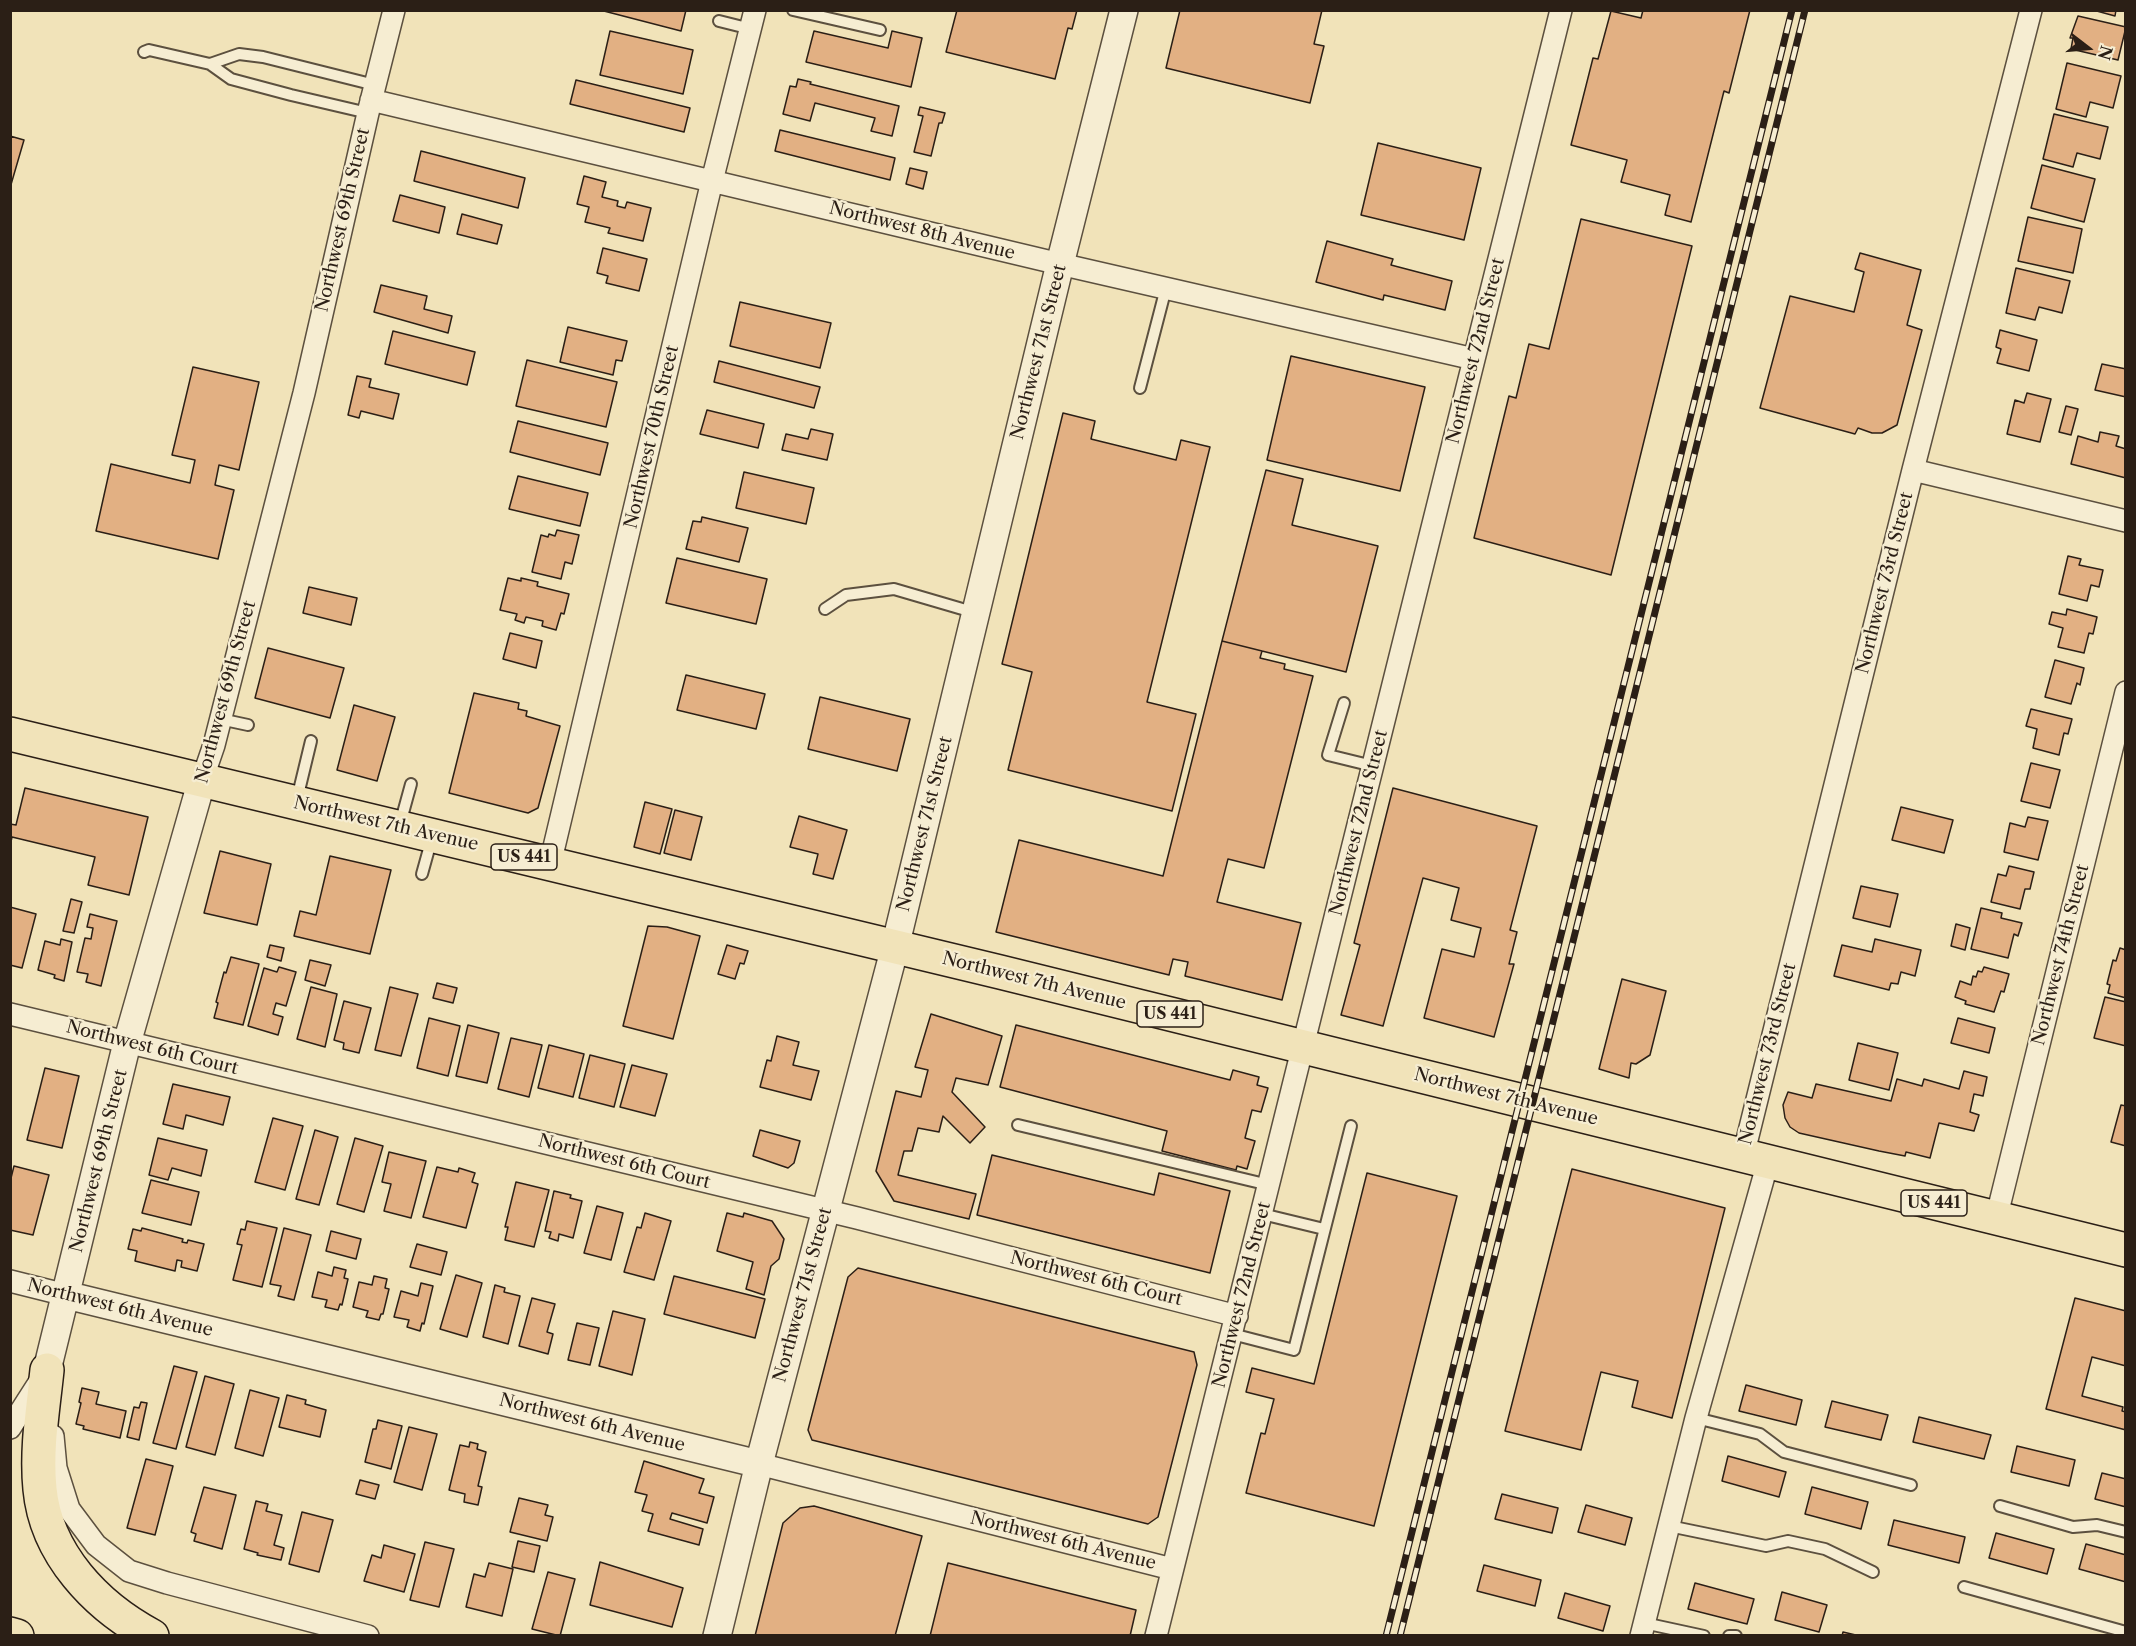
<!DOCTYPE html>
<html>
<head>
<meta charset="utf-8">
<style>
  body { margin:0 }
  #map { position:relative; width:2136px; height:1646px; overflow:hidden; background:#f1e3b9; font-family:"Libre Caslon Text",serif }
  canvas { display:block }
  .frame { position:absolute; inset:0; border:12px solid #2b1f16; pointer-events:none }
  .north { position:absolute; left:2058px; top:18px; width:60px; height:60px; -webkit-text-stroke:4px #f6edd2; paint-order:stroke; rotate:106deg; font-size:16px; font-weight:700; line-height:24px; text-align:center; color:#2b1f16 }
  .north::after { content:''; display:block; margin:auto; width:21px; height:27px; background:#2b1f16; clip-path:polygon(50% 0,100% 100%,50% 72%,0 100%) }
</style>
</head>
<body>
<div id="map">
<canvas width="2136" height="1646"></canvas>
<div class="frame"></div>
<div class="north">N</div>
</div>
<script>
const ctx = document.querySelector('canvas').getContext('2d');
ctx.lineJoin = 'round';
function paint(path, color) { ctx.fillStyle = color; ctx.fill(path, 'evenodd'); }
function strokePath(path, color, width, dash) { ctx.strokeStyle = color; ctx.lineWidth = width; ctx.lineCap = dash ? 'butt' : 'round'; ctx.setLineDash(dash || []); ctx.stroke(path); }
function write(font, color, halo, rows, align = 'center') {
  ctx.font = font + ' "Libre Caslon Text",serif'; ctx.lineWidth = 4.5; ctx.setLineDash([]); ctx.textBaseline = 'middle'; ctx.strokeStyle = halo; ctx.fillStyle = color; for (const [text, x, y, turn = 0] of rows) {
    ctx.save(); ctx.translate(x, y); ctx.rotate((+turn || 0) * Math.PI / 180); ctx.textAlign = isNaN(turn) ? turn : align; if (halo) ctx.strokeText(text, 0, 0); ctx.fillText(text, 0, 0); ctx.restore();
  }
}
const building = new Path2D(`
  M600 10H686L681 31Z
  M957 10H1077L1072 29 1068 28 1055 79 946 52Z
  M1180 10H1322L1314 44 1324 46 1310 103 1166 68Z
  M1643 10H1750L1729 93 1724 91 1691 222 1665 215 1670 195 1621 182 1627 160 1571 145 1593 58 1598 59 1611 11 1641 18Z
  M2093 10H2116L2115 16Z
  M2078 16 2126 27 2118 60 2071 49 2073 38H2070Z
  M610 31 693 50 683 94 600 75Z
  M814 31 888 48 892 31 922 38 911 87 806 62Z
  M2067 63 2121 76 2113 108 2090 102 2086 117 2056 109Z
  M798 79 811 82 810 84 899 106 892 136 871 131 875 118 815 103 810 121 783 114 790 86 796 87Z
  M576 80 690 108 684 132 570 104Z
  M920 107 945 113 942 123H939L931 156 914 152 923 116 918 115Z
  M2054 114 2108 127 2100 159 2077 153 2073 167 2043 159Z
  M780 130 895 158 890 180 775 151Z
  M10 136 24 140 10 188Z
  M1378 143 1481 168 1464 240 1361 215Z
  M421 151 525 178 518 208 414 181Z
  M2042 165 2095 179 2084 222 2031 208Z
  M910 168 927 172 923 189 906 184Z
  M584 176 606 182 602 197 618 201 617 206 625 208 627 202 651 208 643 241 608 233 610 228 585 222 589 207 577 204Z
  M400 195 445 207 439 233 393 221Z
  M462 214 502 225 497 244 457 234Z
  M2028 217 2082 229 2073 273 2018 261Z
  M1581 219 1692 246 1611 575 1474 538 1509 396 1516 398 1529 344 1549 349Z
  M1327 241 1393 259 1391 265 1452 281 1445 310 1384 295 1383 300 1316 282Z
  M603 248 647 259 639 291 606 283 608 276 597 273Z
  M1860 253 1921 270 1907 325 1922 330 1897 425 1882 433H1872L1858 428 1855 434 1760 408 1790 296 1854 312 1864 272 1855 269Z
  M2016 268 2070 281 2062 313 2039 307 2035 320 2006 313Z
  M381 285 427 296 424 309 452 316 448 333 374 312Z
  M740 302 831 323 820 368 730 346Z
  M568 327 627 341 622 361 616 360 613 375 560 362Z
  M2000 330 2037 340 2029 371 1997 363 2001 349 1996 347Z
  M393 331 475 352 467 385 385 364Z
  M1291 356 1425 387 1400 491 1267 460Z
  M527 360 617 382 606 427 516 406Z
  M719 361 820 387 814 408 714 382Z
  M2102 364 2126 369V397L2095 390Z
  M193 367 259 382 239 470 219 465 215 485 234 490 218 559 96 531 111 464 190 483 195 460 172 455Z
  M357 376 371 379 369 387 399 394 393 419 361 411 359 418 348 415Z
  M2027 393 2051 399 2040 442 2007 434 2015 400 2024 403Z
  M2066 406 2078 409 2071 435 2059 432Z
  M707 410 764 424 758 448 700 434Z
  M1063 413 1095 421 1091 439 1176 460 1181 440 1210 447 1147 702 1196 714 1172 811 1008 770 1032 672 1002 664Z
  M518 421 608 443 600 475 510 452Z
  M811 429 833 434 827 460 782 450 786 434 808 439Z
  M2100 432 2119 436 2116 446 2126 449V478L2071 464 2078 436 2098 442Z
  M1266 470 1303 479 1292 525 1378 546 1346 672 1222 641Z
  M744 472 814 488 806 524 736 508Z
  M518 476 588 493 580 526 509 509Z
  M702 517 748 528 739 562 686 549 693 521 701 522Z
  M557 530 579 535 572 564 565 562 561 579 532 572 541 535 548 537 549 534 555 536Z
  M2068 556 2081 559 2079 565 2103 570 2099 587 2091 585 2087 601 2059 594Z
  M677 558 767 579 756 624 666 603Z
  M508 578 521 581V578L538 582 537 586 569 594 564 614 561 613 556 630 542 626 543 621 526 617 524 623 515 620 517 614 500 610Z
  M309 587 357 598 351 625 303 613Z
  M2067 609 2097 617 2093 634 2089 633 2084 653 2058 647 2063 628 2049 624 2052 612 2066 615Z
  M510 633 542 641 536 668 503 659Z
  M1222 641 1262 651 1260 658 1285 664 1284 669 1313 676 1264 868 1228 859 1217 902 1301 923 1282 1000 1185 976 1188 962 1173 959 1169 975 996 932 1019 840 1163 876Z
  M268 648 344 668 330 718 255 698Z
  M2055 660 2084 668 2080 685 2077 683 2071 704 2045 697Z
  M686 675 765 694 756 729 677 710Z
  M474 693 519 703 518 709 527 711 526 716 560 726 538 808 528 813 449 793Z
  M820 697 910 719 897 771 808 749Z
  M354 705 395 717 377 781 337 770Z
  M2031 709 2072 719 2068 734 2064 733 2059 755 2033 748 2037 729 2026 726Z
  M2031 763 2060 770 2050 808 2021 801Z
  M25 788 148 817 129 895 88 885 95 857 12 837 10 846V824L16 825Z
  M1393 788 1537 826 1510 930 1517 932 1509 964H1514L1494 1037 1424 1018 1442 949 1474 957 1481 928 1451 920 1459 888 1423 878 1383 1026 1341 1015 1360 945 1354 943Z
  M645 802 672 809 660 854 634 847Z
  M1901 807 1953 820 1944 853 1892 840Z
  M675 810 702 817 691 860 664 853Z
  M799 816 847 830 833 879 813 874 818 854 790 847Z
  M2028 817 2048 821 2038 860 2004 852 2010 823 2025 827Z
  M220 851 271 864 257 925 204 913Z
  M330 856 391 870 370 954 294 936 300 911 316 915Z
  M2009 866 2034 872 2030 889H2025L2020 909 1991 902 1998 874 2006 876Z
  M1861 886 1898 894 1890 927 1853 918Z
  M71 899 82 902 74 933 63 931Z
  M10 907 36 914 22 968 10 965Z
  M1981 908 2002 913 2001 918 2022 923 2018 936 2014 934 2008 958 1971 949Z
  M90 914 117 921 101 986 86 982 88 974 77 972 85 938 91 939 93 928 87 927Z
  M1956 924 1970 928 1965 950 1951 946Z
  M648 926 667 927 700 936 673 1039 623 1026Z
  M61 939 72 942 64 981 54 978 55 975 38 970 45 941 60 945Z
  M1875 939 1921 950 1915 976 1901 972 1898 984 1891 983 1889 990 1834 976 1842 945 1872 952Z
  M270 945 284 948 281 961 267 957Z
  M727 945 748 951 744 964 740 963 735 979 718 974Z
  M2120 948 2126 950V998L2108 993 2110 985 2107 984 2113 960 2116 961Z
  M231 957 259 964 243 1025 214 1018 218 1003 216 1002 224 972 226 973Z
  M310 960 331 965 325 986 305 980Z
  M279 967 296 972 286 1006 276 1003 273 1014 283 1017 278 1035 248 1026 264 968 277 972Z
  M1984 967 2009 974 2004 992 2001 991 1994 1012 1965 1004 1966 1001 1955 997 1960 981 1971 985 1973 976 1976 977 1978 971 1982 972Z
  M1622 979 1666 991 1650 1055 1636 1064 1631 1063 1629 1078 1599 1069Z
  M437 983 457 988 453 1003 433 998Z
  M311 987 337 994 325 1047 297 1039Z
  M390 987 418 994 401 1056 375 1050Z
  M2105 997 2126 1002V1046L2094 1038Z
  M344 1001 371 1008 359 1053 343 1049 344 1043 334 1040Z
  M931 1014 1002 1036 988 1085 956 1078 952 1092 985 1127 970 1143 943 1116 939 1132 918 1128 912 1151H904L898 1175 976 1194 969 1219 894 1201 876 1171 896 1091 921 1097 928 1070 915 1067Z
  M429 1018 460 1026 448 1076 417 1068Z
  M1958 1018 1995 1028 1989 1053 1951 1043Z
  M468 1025 499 1033 487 1083 456 1076Z
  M1016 1025 1230 1080 1233 1070 1259 1077 1257 1085 1268 1088 1261 1112 1252 1110 1245 1138 1255 1141 1247 1169 1237 1166 1236 1170 1162 1151 1167 1131 1000 1087Z
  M777 1036 799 1042 793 1065 819 1071 811 1100 760 1087 767 1060 771 1061Z
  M511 1038 542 1045 529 1097 498 1089Z
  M1858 1043 1898 1053 1889 1090 1849 1080Z
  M549 1045 584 1054 573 1097 538 1088Z
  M590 1055 625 1064 614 1107 579 1098Z
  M632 1065 667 1074 655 1116 620 1107Z
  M45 1068 79 1076 62 1148 27 1140Z
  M1964 1071 1987 1077 1983 1096 1974 1094 1970 1112 1979 1115 1974 1131 1939 1123 1930 1158 1906 1152 1905 1156 1879 1151 1799 1133 1790 1127 1785 1118 1783 1105 1788 1092 1812 1098 1816 1084 1891 1101 1897 1079 1922 1086 1924 1079 1959 1089Z
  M173 1084 230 1097 223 1125 186 1115 183 1129 163 1124Z
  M2121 1105 2126 1106V1146L2111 1142Z
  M273 1118 303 1126 285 1190 255 1182Z
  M315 1130 338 1137 319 1205 296 1199Z
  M760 1130 800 1141 794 1163 788 1168 753 1156Z
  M158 1138 207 1150 201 1176 172 1168 168 1180 149 1175Z
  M355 1138 383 1146 364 1212 337 1204Z
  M389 1152 426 1161 411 1218 384 1211 391 1184 382 1182Z
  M992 1155 1154 1195 1159 1173 1230 1191 1210 1273 977 1215Z
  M14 1166 49 1175 33 1235 10 1230V1182Z
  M437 1167 458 1172 459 1168 475 1173 472 1182 478 1184 466 1228 423 1217Z
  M1572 1169 1725 1208 1672 1418 1632 1407 1638 1381 1601 1372 1581 1450 1505 1431Z
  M1367 1173 1457 1196 1374 1526 1246 1493 1261 1433 1265 1434 1274 1399 1246 1392 1252 1368 1314 1384Z
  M151 1180 199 1192 191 1225 142 1213Z
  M516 1182 549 1190 534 1247 505 1240 508 1227H505Z
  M554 1191 571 1195 570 1198 582 1201 573 1238 559 1234 558 1241 549 1238 551 1232 545 1231Z
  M597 1206 623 1213 611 1260 584 1253Z
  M645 1213 671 1221 654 1280 624 1272 637 1227 641 1228Z
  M727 1213 743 1217 744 1213 772 1221 784 1239 779 1259 771 1266 764 1295 746 1289 753 1262 717 1251Z
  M247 1221 277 1228 262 1287 233 1280 242 1245 237 1244 241 1229 245 1230Z
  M142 1228 183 1239 182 1242 187 1243 188 1240 204 1244 197 1271 181 1267 182 1261 177 1260 175 1271 135 1261 137 1251 128 1249 133 1229 141 1231Z
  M284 1228 311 1235 294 1300 278 1296 281 1286 270 1284Z
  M331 1231 361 1239 356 1259 326 1251Z
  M417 1244 447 1252 441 1275 410 1267Z
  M334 1267 346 1270 344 1278 348 1279 342 1305 340 1304 338 1310 325 1307 327 1300 312 1297 318 1272 332 1276Z
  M858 1268 1194 1352 1197 1365 1158 1517 1148 1524 812 1440 808 1430 848 1277Z
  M456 1275 482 1283 467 1337 440 1329Z
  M374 1276 387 1279 385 1288 389 1289 383 1314H381L379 1320 366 1317 368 1311 353 1307 359 1282 372 1285Z
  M674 1276 765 1299 755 1338 664 1314Z
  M421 1283 433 1286 424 1324 422 1323 420 1331 407 1327 409 1320 394 1317 401 1291 418 1296Z
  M495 1285 505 1288 504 1292 520 1296 508 1344 483 1337Z
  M532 1298 555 1304 547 1332 553 1334 548 1354 519 1346Z
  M2075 1298 2126 1311V1366L2092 1357 2082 1396 2123 1407 2122 1411 2126 1412V1430L2046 1409Z
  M613 1311 645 1319 632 1375 599 1366Z
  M577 1323 599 1328 590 1365 568 1360Z
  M174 1366 197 1372 176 1449 153 1443Z
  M205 1376 234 1384 215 1455 186 1447Z
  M1746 1385 1802 1400 1796 1425 1739 1411Z
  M82 1388 99 1392 96 1404 126 1411 120 1438 83 1429 84 1426 76 1424 81 1403 79 1402Z
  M250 1390 279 1398 263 1456 235 1448Z
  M287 1395 306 1400 305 1404 326 1410 320 1437 279 1427Z
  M1832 1401 1888 1415 1881 1440 1825 1427Z
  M141 1402 147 1403 139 1440 127 1437 134 1407 139 1408Z
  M1919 1417 1991 1435 1984 1459 1913 1442Z
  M378 1420 402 1426 391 1469 365 1462 373 1429H376Z
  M409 1427 437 1434 422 1490 394 1482Z
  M470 1442 478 1444 477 1449 486 1452 478 1486 482 1487 478 1505 464 1502 465 1494 449 1490 460 1445 469 1447Z
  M2017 1446 2075 1460 2069 1486 2011 1472Z
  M1728 1456 1786 1472 1779 1497 1722 1481Z
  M146 1459 173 1466 155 1535 127 1528Z
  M644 1461 704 1479 699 1493 714 1497 707 1523 672 1513 670 1519 703 1529 699 1545 648 1531 653 1514 642 1511 647 1495 635 1492Z
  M2102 1473 2126 1479V1507L2095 1499Z
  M360 1480 379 1485 375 1499 356 1494Z
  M204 1487 236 1495 222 1549 194 1541 196 1534 191 1532Z
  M1812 1487 1868 1502 1861 1529 1805 1514Z
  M1502 1494 1558 1508 1552 1533 1495 1519Z
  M519 1498 548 1505 545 1515 553 1517 547 1541 510 1532Z
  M256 1501 268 1504 266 1511 282 1515 274 1545 284 1548 281 1560 257 1555 258 1553 244 1549Z
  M1586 1505 1632 1518 1625 1545 1578 1532Z
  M814 1506 922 1536 895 1636H755L783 1523 800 1508Z
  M302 1512 333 1520 319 1572 289 1564Z
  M1894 1520 1965 1537 1959 1563 1888 1545Z
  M1996 1533 2054 1549 2047 1574 1989 1558Z
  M518 1541 540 1546 534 1572 512 1567Z
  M425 1542 454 1549 439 1607 410 1600Z
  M2086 1544 2126 1555V1582L2079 1569Z
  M384 1545 415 1554 404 1592 364 1581 372 1555 381 1558Z
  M600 1562 683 1588 672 1627 590 1605Z
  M489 1563 513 1569 502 1616 466 1607 474 1574 485 1577Z
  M948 1563 1136 1610 1130 1636H930Z
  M1484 1565 1541 1580 1535 1606 1477 1591Z
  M548 1572 575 1579 560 1636 532 1629Z
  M1695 1583 1754 1599 1747 1624 1688 1609Z
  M1782 1592 1827 1605 1819 1632 1775 1620Z
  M1565 1593 1610 1606 1603 1631 1558 1618Z
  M1843 1632 1860 1636H1842Z`);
const service = new Path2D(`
  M793 10 880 30
  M719 21 751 29
  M144 52 149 50 210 64
  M368 113 291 95 231 79 210 64 239 54 263 57 375 85
  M1140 388 1166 288
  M825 609 846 595 894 589 976 613
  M1344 703 1328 755 1373 766
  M220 719 248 725
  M297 799 311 741
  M400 824 411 784
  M422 874 432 838
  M1018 1125 1269 1185
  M1262 1214 1324 1229
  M1232 1334 1294 1350 1351 1126
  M1696 1418 1760 1434 1784 1452 1911 1485
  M2000 1506 2073 1527 2097 1525 2126 1532
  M1669 1526 1766 1546 1788 1541 1825 1549 1873 1572
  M1964 1587 2126 1632
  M1644 1623 1704 1636
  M1729 1636H1736`);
const minor = new Path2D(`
  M371 100 1060 264 1474 359
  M1913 470 2126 521
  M202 780 214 745 304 393 368 113 394 10
  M550 864 712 181 755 10
  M10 1014 857 1218 1237 1316
  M1743 1156 1913 470 2031 10
  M1996 1219 2126 692
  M10 1281 66 1295
  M10 1428 42 1378
  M53 1436 56 1468 69 1509 96 1545 129 1571 167 1583 368 1636
  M759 1464 1172 1569
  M1156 1636 1561 10
  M1641 1636 1696 1418 1768 1162`);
const tertiary = new Path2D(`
  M66 1295 759 1464
  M47 1370 127 1043 202 780
  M717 1636 759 1464 895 947 1060 264 1124 10`);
const primary = new Path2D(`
  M10 734 1000 972 2126 1250`);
const motorway = new Path2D(`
  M47 1370C43 1409 36 1449 40 1489 46 1554 96 1606 152 1636
  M10 1634 17 1636`);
const rail = new Path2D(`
  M1386 1636 1792 10
  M1400 1636 1805 10`);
const shields = [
  [524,857,66],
  [1170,1014,66],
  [1934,1203,66]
];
const shieldNames = [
  ["US 441",524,857],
  ["US 441",1170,1014],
  ["US 441",1934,1203]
];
const streetNames = [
  ["Northwest 69th Street",343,220,-77],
  ["Northwest 8th Avenue",922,231,14],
  ["Northwest 72nd Street",1476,351,-76],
  ["Northwest 71st Street",1039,352,-76],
  ["Northwest 70th Street",652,437,-77],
  ["Northwest 73rd Street",1885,583,-76],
  ["Northwest 69th Street",226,692,-75],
  ["Northwest 72nd Street",1359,823,-76],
  ["Northwest 7th Avenue",386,824,13],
  ["Northwest 71st Street",925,824,-76],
  ["Northwest 74th Street",2061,955,-76],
  ["Northwest 7th Avenue",1034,981,14],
  ["Northwest 6th Court",152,1048,14],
  ["Northwest 73rd Street",1768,1054,-76],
  ["Northwest 7th Avenue",1506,1097,14],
  ["Northwest 69th Street",99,1161,-76],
  ["Northwest 6th Court",624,1162,14],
  ["Northwest 6th Court",1096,1279,14],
  ["Northwest 71st Street",803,1295,-75],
  ["Northwest 72nd Street",1242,1295,-76],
  ["Northwest 6th Avenue",120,1308,14],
  ["Northwest 6th Avenue",592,1423,14],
  ["Northwest 6th Avenue",1063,1541,14]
];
paint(building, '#e2b083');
strokePath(building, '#2b1f16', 1.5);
strokePath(service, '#5c503f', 14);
strokePath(minor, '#5c503f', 24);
strokePath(tertiary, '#5c503f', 30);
strokePath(primary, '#2b1f16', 36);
strokePath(motorway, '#2b1f16', 36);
strokePath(service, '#f6edd2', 10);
strokePath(minor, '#f6edd2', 21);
strokePath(tertiary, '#f6edd2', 27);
strokePath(primary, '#f1e3b9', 33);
strokePath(motorway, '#f1e3b9', 33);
strokePath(rail, '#2b1f16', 7);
strokePath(rail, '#f6edd2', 4.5, [14]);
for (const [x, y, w] of shields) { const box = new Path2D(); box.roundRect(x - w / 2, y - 13, w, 26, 4.5); ctx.fillStyle = '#f6edd2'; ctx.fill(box); strokePath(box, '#2b1f16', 1.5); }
write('bold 16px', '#2b1f16', null, shieldNames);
write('18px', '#2b1f16', '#f6edd2', streetNames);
</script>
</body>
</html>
